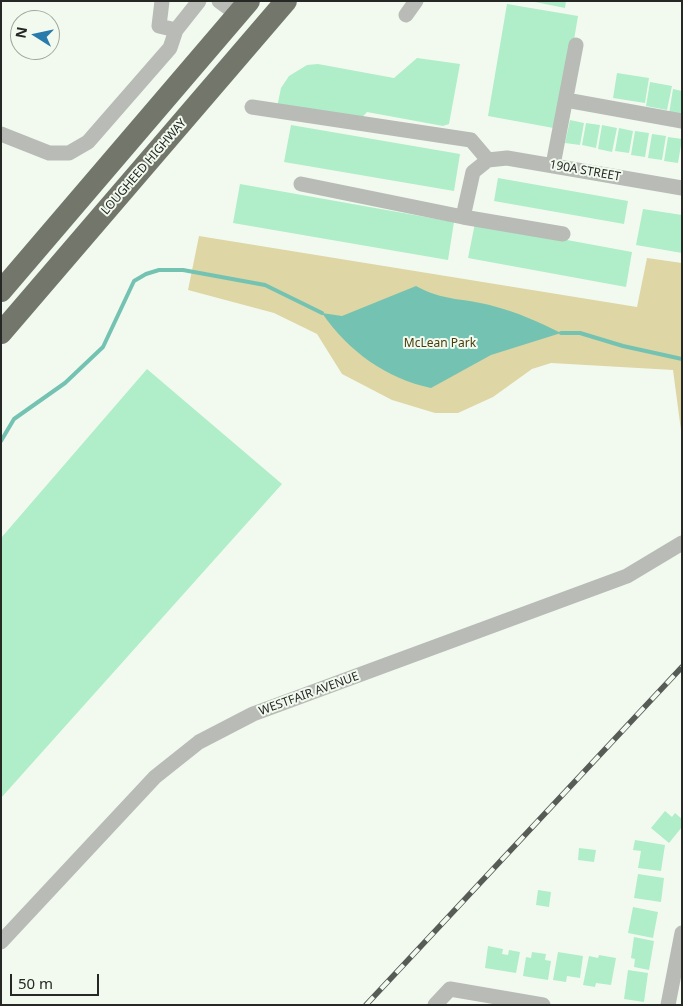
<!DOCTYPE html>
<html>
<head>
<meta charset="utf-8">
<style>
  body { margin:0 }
  #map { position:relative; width:683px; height:1006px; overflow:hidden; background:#f2faef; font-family:"Noto Sans",sans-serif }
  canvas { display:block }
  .frame { position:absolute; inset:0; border:2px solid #252824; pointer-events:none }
  .north { position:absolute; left:10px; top:10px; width:50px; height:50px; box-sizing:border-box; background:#f2faef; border:1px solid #a0a69e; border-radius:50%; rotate:280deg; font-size:14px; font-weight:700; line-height:20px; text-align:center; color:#252824 }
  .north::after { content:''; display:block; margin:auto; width:18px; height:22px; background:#297bac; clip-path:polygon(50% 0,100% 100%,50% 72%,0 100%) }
  .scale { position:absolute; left:10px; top:974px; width:89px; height:22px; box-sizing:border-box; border:2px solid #252824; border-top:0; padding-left:6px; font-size:15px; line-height:18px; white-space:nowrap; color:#252824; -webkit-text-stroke:4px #f2faef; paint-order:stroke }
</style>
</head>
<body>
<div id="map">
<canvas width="683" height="1006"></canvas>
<div class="frame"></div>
<div class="north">N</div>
<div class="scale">50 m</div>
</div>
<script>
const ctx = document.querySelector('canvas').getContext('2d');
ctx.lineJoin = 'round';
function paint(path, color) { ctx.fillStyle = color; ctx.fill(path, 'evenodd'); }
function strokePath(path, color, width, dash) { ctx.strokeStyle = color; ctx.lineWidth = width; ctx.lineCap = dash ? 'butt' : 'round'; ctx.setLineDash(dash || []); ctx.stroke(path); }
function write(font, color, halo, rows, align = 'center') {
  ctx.font = font + ' "Noto Sans",sans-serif'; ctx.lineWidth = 4; ctx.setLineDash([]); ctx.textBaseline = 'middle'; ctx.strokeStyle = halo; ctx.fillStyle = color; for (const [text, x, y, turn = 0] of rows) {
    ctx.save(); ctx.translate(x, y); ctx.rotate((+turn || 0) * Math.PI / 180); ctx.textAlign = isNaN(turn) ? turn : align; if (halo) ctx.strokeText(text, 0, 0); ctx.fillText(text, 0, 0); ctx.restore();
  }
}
const green = new Path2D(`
  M199 236 637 307 647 258 682 263V438L673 370 551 363 532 369 493 397 458 413H435L392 400 342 374 317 334 274 313 188 290Z`);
const water = new Path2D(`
  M416 286C442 301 465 298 493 306 517 312 539 322 561 333L491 355 431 388C387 379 348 351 322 313L342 316Z`);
const stream = new Path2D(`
  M561 333H580L623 346 682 359
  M1 441 14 419 65 383 103 347 134 281 146 274 159 270H183L265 285 322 313`);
const building = new Path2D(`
  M530 1H566L565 8Z
  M507 4 578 16 559 129 488 116Z
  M417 58 460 64 449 124 443 126 367 112 359 121 277 107 281 88 289 76 307 65 318 64 394 78Z
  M617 73 649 78 645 103 613 98Z
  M650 82 672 86 667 110 646 106Z
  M673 89 682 91V117L669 114Z
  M570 120 584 123 580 145 565 143Z
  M586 123 600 125 596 148 582 145Z
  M291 125 460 154 454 191 284 162Z
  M602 125 617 128 612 152 598 149Z
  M619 128 633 131 629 153 615 151Z
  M635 131 649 133 645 157 631 155Z
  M652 134 666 136 662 160 648 158Z
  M668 137 682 139 678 163 664 161Z
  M498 178 628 201 624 224 494 201Z
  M240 184 454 222 448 260 233 223Z
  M643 209 682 215V253L636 245Z
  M475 223 632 252 626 287 468 258Z
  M147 369 282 484 1 798V538Z
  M665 811 672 817 675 813 682 819V827L669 843 651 828Z
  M635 840 665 845 661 871 638 868 641 851 633 850Z
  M579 848 596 850 594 862 578 860Z
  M638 874 664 878 661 902 634 898Z
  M538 890 551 892 549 907 536 905Z
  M633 907 658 912 653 938 628 933Z
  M634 937 654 941 649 970 634 967 635 959 631 958Z
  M488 946 503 949 502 954 508 955 509 950 520 952 516 973 485 968Z
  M532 952 546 954 545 960 551 961 548 980 523 976 526 957 531 958Z
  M558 952 583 956 580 978 567 976 566 982 553 980Z
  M599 955 616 958 611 985 596 983 595 987 583 985 589 956 598 958Z
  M628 970 648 973 644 1002 624 999Z`);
const minor = new Path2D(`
  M162 1 159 26 176 30 199 1
  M219 1 238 15
  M406 15 416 1
  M566 100 682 121
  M252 107 471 140 488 160
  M1 134 49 153H69L88 142 170 48 176 30
  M488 160 507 158 682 188
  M553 165 576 45
  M301 184 463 217 563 234
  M463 217 473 172 488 160
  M1 942 155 777 199 742 253 714 627 576 682 543
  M435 1005 450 989 543 1005
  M668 1005 682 933`);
const highway = new Path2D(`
  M1 291 249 1
  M1 333 286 1`);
const rail = new Path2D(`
  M366 1005 682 667`);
const streetNames = [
  ["LOUGHEED HIGHWAY",144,167,-49],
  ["190A STREET",585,171,10],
  ["WESTFAIR AVENUE",309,694,-20]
];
const parkNames = [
  ["McLean Park",440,344]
];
paint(green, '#dfd6a6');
paint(water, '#74c3b2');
strokePath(stream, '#74c3b2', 4);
paint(building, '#afeec9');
strokePath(minor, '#b9bbb6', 15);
strokePath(highway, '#73766b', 22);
strokePath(rail, '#575c56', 5.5);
strokePath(rail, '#f2faef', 4, [11]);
write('12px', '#252824', '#f2faef', streetNames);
write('12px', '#463c0a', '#f2faef', parkNames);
</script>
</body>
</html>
